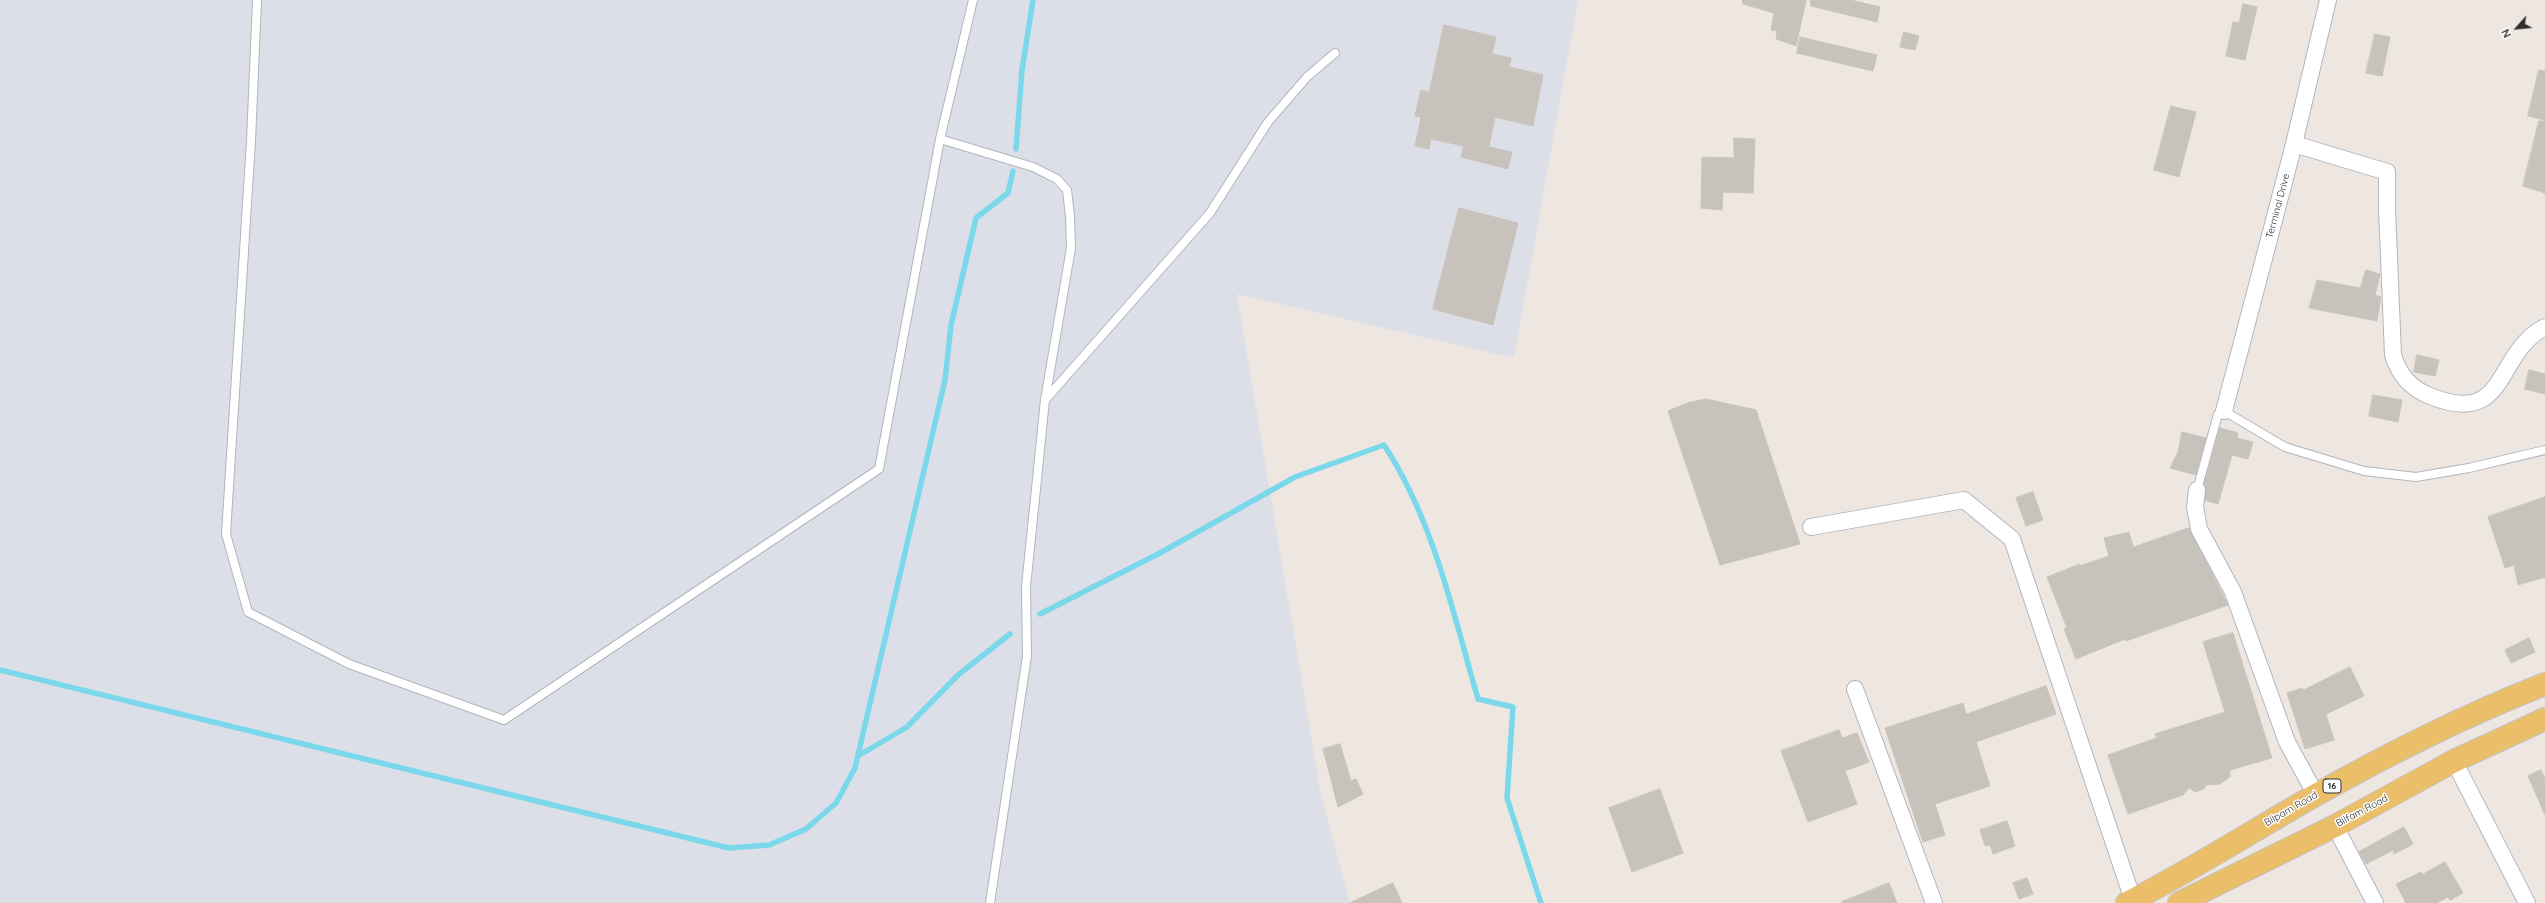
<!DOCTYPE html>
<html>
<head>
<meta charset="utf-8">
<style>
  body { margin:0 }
  #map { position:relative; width:2545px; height:903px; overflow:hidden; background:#eee7e1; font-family:Quicksand,sans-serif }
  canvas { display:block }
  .north { position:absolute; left:2497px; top:8px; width:40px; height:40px; -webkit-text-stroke:3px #fff; paint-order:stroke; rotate:243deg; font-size:11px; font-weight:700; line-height:16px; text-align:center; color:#2e2e2e }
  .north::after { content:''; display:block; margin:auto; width:14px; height:18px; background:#2e2e2e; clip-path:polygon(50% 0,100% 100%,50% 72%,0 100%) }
</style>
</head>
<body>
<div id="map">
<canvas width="2545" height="903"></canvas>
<div class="north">N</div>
</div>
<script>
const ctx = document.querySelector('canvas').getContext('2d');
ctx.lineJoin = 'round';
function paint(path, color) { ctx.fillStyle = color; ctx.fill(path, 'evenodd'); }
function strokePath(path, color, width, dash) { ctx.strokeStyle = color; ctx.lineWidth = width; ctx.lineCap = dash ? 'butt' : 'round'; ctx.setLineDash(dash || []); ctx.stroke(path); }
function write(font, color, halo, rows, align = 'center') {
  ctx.font = font + ' Quicksand,sans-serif'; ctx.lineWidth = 3; ctx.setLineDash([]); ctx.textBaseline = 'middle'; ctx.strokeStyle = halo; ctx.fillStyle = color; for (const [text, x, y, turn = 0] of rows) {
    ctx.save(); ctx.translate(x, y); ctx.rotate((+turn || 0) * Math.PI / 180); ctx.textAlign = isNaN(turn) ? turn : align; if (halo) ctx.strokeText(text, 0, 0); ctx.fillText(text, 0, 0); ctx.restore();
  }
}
const airport = new Path2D(`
  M0 0H1578L1514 358 1237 294 1320 791 1350 903H0Z`);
const stream = new Path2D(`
  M1016 149 1022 70 1033 0
  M1040 614 1160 553 1295 477 1384 445C1434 521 1453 613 1478 699L1513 707 1507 798 1541 903
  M0 670 729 848 769 845 806 829 836 803 855 768 945 380 951 325 976 218 1008 193 1013 171
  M858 756 907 727 958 675 1010 634`);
const building = new Path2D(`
  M1743 0H1806L1796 46 1776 39 1777 31 1771 30 1774 13 1743 4Z
  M1811 0H1851L1880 7 1877 22 1811 6Z
  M2243 4 2257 7 2245 60 2226 56 2233 22 2239 23Z
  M1444 25 1496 37 1492 54 1511 58 1509 67 1543 75 1533 126 1495 117 1489 147 1512 152 1508 169 1461 157 1464 146 1431 139 1429 149 1415 146 1421 117 1415 116 1421 90 1429 92Z
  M1904 32 1919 36 1915 50 1900 47Z
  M2375 34 2390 37 2382 76 2366 73Z
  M1800 37 1877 55 1873 71 1797 53Z
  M2539 70 2545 71V120L2528 116Z
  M2171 106 2196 112 2179 177 2154 170Z
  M2539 121H2545V193L2523 186Z
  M1734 138 1755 139 1753 193 1723 192 1722 210 1701 208 1702 157 1734 158Z
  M1459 208 1518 223 1493 325 1433 309Z
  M2366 270 2380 274 2375 295 2381 297 2377 321 2309 308 2317 280 2360 288Z
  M2417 355 2439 360 2435 376 2414 372Z
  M2529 370 2545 374V394L2525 389Z
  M2373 395 2402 400 2398 422 2369 416Z
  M1706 399 1756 410 1800 544 1720 565 1668 411 1687 403Z
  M2220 428 2238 433 2237 438 2253 442 2248 459 2232 455 2218 504 2205 500 2204 484Z
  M2182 432 2206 438 2196 475 2170 468 2178 452Z
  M2033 492 2043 520 2026 526 2016 498Z
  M2545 497V577L2518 585 2514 565 2505 568 2488 517Z
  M2189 528 2228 605 2126 641 2125 639 2076 659 2064 629 2067 628 2047 577 2080 564V566L2109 556 2104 538 2129 532 2133 547Z
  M2233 633 2272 758 2230 770V777L2220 784 2206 785 2204 789 2195 792 2189 788 2183 795 2128 814 2108 755 2157 738 2155 734 2225 712 2203 642Z
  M2529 638 2535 652 2511 663 2505 650Z
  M2350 667 2364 696 2326 714 2334 740 2305 749 2287 693 2302 688 2303 690Z
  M2046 686 2056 714 1976 742 1990 786 1935 804 1945 835 1923 842 1885 728 1963 703 1966 714Z
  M1839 730 1842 738 1857 733 1869 762 1845 771 1857 804 1808 822 1781 751Z
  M1340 744 1351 781 1356 779 1363 794 1338 807 1323 749Z
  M2541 770 2545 779V815L2528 776Z
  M1660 789 1683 853 1632 872 1609 808Z
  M2007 821 2015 846 1993 854 1990 845 1985 846 1980 830Z
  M2404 827 2413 844 2394 854 2393 850 2366 864 2359 852Z
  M2445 862 2463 893 2450 900 2448 897 2436 903H2406L2396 884 2421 872 2423 874Z
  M2027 878 2033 894 2019 899 2013 883Z
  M1393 883 1402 903H1350Z
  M1889 883 1897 903H1842V902Z`);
const service = new Path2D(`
  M257 0 251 141 226 534 248 612 349 664 504 720 879 469 940 139 973 0
  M940 139 1033 167 1057 179 1067 190 1070 216 1071 248 1045 400 1026 587 1027 656 990 903
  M1045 400 1210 213 1268 122 1307 77 1335 53
  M2197 490 2218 414 2224 411 2285 447 2364 471 2416 477 2469 468 2545 450`);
const minor = new Path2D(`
  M2294 144 2387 172V209L2393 355C2399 375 2410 388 2430 396 2509 428 2494 353 2545 327
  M2224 411 2294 144 2328 0
  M2197 490 2195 507 2199 529 2233 592 2287 742 2316 795
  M1811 527 1964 500 2012 539 2133 900
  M1855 689 1934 903
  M2454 761 2527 903
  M2335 826 2375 903`);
const primary = new Path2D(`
  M2127 903C2191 871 2252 831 2314 796 2388 754 2466 715 2545 684
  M2179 903 2335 826 2454 761 2545 719`);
const shields = [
  [2332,786,18]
];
const shieldNames = [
  ["16",2332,786]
];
const streetNames = [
  ["Terminal Drive",2278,206,-75],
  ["Bilpam Road",2291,809,-30],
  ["Bilfam Road",2362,811,-28]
];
paint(airport, '#dcdfe7');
strokePath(stream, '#7bd8ea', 5.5);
paint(building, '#c7c2bc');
strokePath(building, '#cac3bb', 1);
strokePath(service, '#b1b5bd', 10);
strokePath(minor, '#b1b5bd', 18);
strokePath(primary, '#c4c4c4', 24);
strokePath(service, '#fff', 8);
strokePath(minor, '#fff', 16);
strokePath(primary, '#ebbf6a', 22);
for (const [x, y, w] of shields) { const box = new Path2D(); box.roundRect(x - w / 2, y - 7, w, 14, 3); ctx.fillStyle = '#fff'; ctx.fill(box); strokePath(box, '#2e2e2e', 1); }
write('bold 9px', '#2e2e2e', null, shieldNames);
write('10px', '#2e2e2e', '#fff', streetNames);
</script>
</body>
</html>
